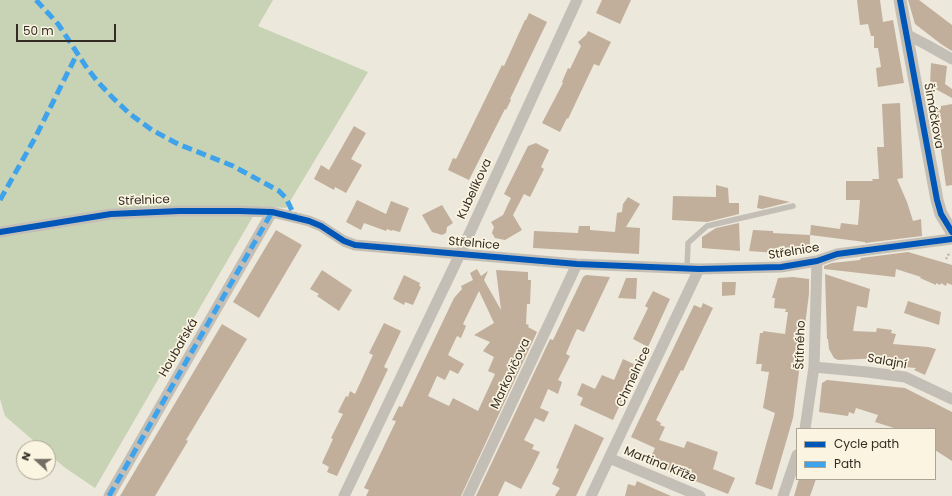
<!DOCTYPE html>
<html>
<head>
<meta charset="utf-8">
<style>
  body { margin:0 }
  #map { position:relative; width:952px; height:496px; overflow:hidden; background:#ece8db; font-family:Poppins,sans-serif }
  canvas { display:block }
  .legend { position:absolute; left:796px; top:428px; width:140px; height:52px; box-sizing:border-box; background:#faf4e1; border:1px solid #aba495; margin:0; padding:5px 7px; list-style:none; font-size:12px; color:#342c24 }
  .legend li { display:flex; align-items:center; gap:8px; height:20px }
  .legend b { width:20px; border:1px solid #aba495 }
  .north { position:absolute; left:16px; top:440px; width:40px; height:40px; box-sizing:border-box; background:#faf4e1; border:1px solid #aba495; border-radius:50%; rotate:291deg; font-size:11px; font-weight:700; line-height:16px; text-align:center; color:#342c24 }
  .north::after { content:''; display:block; margin:auto; width:14px; height:18px; background:#746e64; clip-path:polygon(50% 0,100% 100%,50% 72%,0 100%) }
  .scale { position:absolute; left:16px; top:24px; width:100px; height:18px; box-sizing:border-box; border:2px solid #342c24; border-top:0; padding-left:5px; font-size:12px; line-height:14px; white-space:nowrap; color:#342c24; -webkit-text-stroke:3px #faf4e1; paint-order:stroke }
</style>
</head>
<body>
<div id="map">
<canvas width="952" height="496"></canvas>
<ul class="legend">
<li><b style="height:5px;background:#0057b8"></b>Cycle path</li>
<li><b style="height:5px;background:#3ea3eb"></b>Path</li>
</ul>
<div class="north">N</div>
<div class="scale">50 m</div>
</div>
<script>
const ctx = document.querySelector('canvas').getContext('2d');
ctx.lineJoin = 'round';
function paint(path, color) { ctx.fillStyle = color; ctx.fill(path, 'evenodd'); }
function strokePath(path, color, width, dash) { ctx.strokeStyle = color; ctx.lineWidth = width; ctx.lineCap = dash ? 'butt' : 'round'; ctx.setLineDash(dash || []); ctx.stroke(path); }
function write(font, color, halo, rows, align = 'center') {
  ctx.font = font + ' Poppins,sans-serif'; ctx.lineWidth = 3.5; ctx.setLineDash([]); ctx.textBaseline = 'middle'; ctx.strokeStyle = halo; ctx.fillStyle = color; for (const [text, x, y, turn = 0] of rows) {
    ctx.save(); ctx.translate(x, y); ctx.rotate((+turn || 0) * Math.PI / 180); ctx.textAlign = isNaN(turn) ? turn : align; if (halo) ctx.strokeText(text, 0, 0); ctx.fillText(text, 0, 0); ctx.restore();
  }
}
const green = new Path2D(`
  M0 0H273L258 26 368 72 286 208 259 206 95 488 64 467 48 453V448H42L5 416 0 399Z`);
const building = new Path2D(`
  M602 0H631L620 24 596 13Z
  M857 0H880L883 22 893 20 904 83 878 87 876 68 881 67 878 48H874V36H871L868 24 860 25Z
  M908 0H919L952 25V51L941 44 915 24Z
  M529 13 547 22 510 99 511 100 506 110 505 109 469 180 448 170 453 158 456 159 502 65 504 66 525 20H526Z
  M588 31 611 42 599 66 594 64 568 119 567 118 560 132 542 123 563 83 562 82 568 68 570 69 581 46 578 42 586 35Z
  M931 63 947 66 945 84 952 89V98L930 86Z
  M900 103 903 178 897 179 907 202 913 221 921 219 922 236 865 243V242L810 235 811 225 840 229 841 223 858 225 860 200H846V181H873L872 179H879L877 147H884L882 104Z
  M952 104V185L946 186 935 110 941 109V106Z
  M354 126 366 133 351 159 362 165 346 193 335 187 334 190 314 179 321 165 329 170Z
  M536 143 549 150 541 167 544 169 530 197 524 194 513 215 522 230 505 240 495 238 492 233 494 227 491 222 503 215 511 198 504 194 528 146Z
  M716 185 728 188 729 203H739V214L707 222 672 220 673 196 716 197Z
  M759 195 790 202 762 209 757 208Z
  M628 197 640 204 626 227 640 228 639 254 533 248 534 231 578 233 579 226H590V230L615 232 617 213 622 212 623 204Z
  M357 200 386 214 391 201 409 208 400 232 392 230V231L387 229 386 231 364 223 361 230 346 222Z
  M442 205 453 223 447 227 446 233 442 235 432 232 422 215Z
  M739 223 740 251 702 248V237L716 228Z
  M276 230 302 245 259 318 233 302Z
  M753 230 773 231V233L810 235V251H790V254L749 251Z
  M908 252 952 265V285L947 283 946 286 941 283 940 285 936 283V285L920 278 921 277 896 269 895 277 824 269V266L832 263 860 260 861 258Z
  M477 269 481 276 488 271 484 280 501 310 496 270 528 272V280H531L530 304H527L526 324 529 325 528 327 537 332 461 496H366L369 490 364 488 396 421 392 420 399 406 402 407 454 298 462 289 461 286 473 280 470 273ZM479 291 494 323 474 335 490 342 483 351 494 357 488 371 495 374 478 411 453 398 449 406 428 396 437 376 445 380 450 370 458 374 464 364 448 355 457 336 461 338 466 326 463 324Z
  M322 270 352 290 339 311 317 296 319 294 310 289Z
  M825 274 870 289 867 308 857 306 853 331 876 332 877 328 892 330 891 333 896 334 893 344 928 347 936 349 925 375 914 370 916 368 893 366V362L882 361V358L838 360 834 358 829 349 828 339H827Z
  M404 275 420 283 419 286 421 287 413 305 405 302 404 305 393 299Z
  M586 275 610 277 584 332 577 329 571 342 566 354 570 356 558 380 562 382 558 394 548 389 540 408 549 412 544 422 535 418 524 440 534 445 532 449 540 452 532 468 521 489 505 481 498 496H476L550 339 553 340 583 277Z
  M793 277 809 279V294L793 418 772 490 755 484 775 413 763 408 769 372 761 371 762 364H756L760 333H763V331L785 334 788 312H785L786 309 774 308 775 298H772L778 278Z
  M626 278H637L636 299 618 298Z
  M722 282H736L735 295 722 296Z
  M653 291 670 299 648 347 633 339 648 308 645 306Z
  M908 301 941 312 939 325 904 313Z
  M703 303 713 308 689 358 683 371 681 370 656 420 661 423 660 425 665 427 659 440 684 448 687 441 718 452 713 469 735 478 728 494 655 465 658 460 651 457 655 448 631 437 694 305 701 308Z
  M384 323 401 331 384 367 388 369 337 476 327 472 329 467 322 463 333 439 331 438 343 414 338 412 346 396 348 397 350 391 355 394 373 355 369 353Z
  M222 324 247 339 186 440 188 441 155 496H120Z
  M623 359 638 366 613 420 580 405 583 398 577 395 582 383 595 389 602 375 614 380Z
  M827 380 905 388 952 412V461L935 450V429H897L875 422 878 415 856 408 854 414 849 412 848 416 819 412 822 383Z
  M575 424 604 438 576 496H555L560 488 552 484 559 469 556 468Z
  M799 479H816L810 496H794Z
  M637 481 648 486 671 496H625L628 484 635 486Z`);
const path = new Path2D(`
  M946 259 950 252`);
const service = new Path2D(`
  M687 269 688 243 707 226 793 206`);
const minor = new Path2D(`
  M906 34 927 45 952 59
  M0 232 111 214 179 211H239L272 212 309 221 321 226 344 241 355 245 577 264 699 269 781 267 817 261 837 254 952 239
  M814 367 867 372 905 377 952 399
  M805 429 814 367 817 261
  M609 458 700 496
  M109 496 272 212
  M344 496 460 254 577 0
  M468 496 577 264
  M591 496 699 269
  M783 496 797 455`);
const tertiary = new Path2D(`
  M900 0 937 200 941 214 952 232`);
const quiet = new Path2D(`
  M36 0 58 24 87 68 98 82 113 98 130 114 152 130 178 144 233 166 279 191 286 198 295 217
  M0 200 35 138 77 54
  M109 496 272 212`);
const cycleway = new Path2D(`
  M900 0 937 200 941 214 952 232
  M0 232 111 214 179 211H239L272 212 309 221 321 226 344 241 355 245 577 264 699 269 781 267 817 261 837 254 952 239`);
const streetNames = [
  ["Šimáčkova",933,116,80],
  ["Kubelíkova",475,189,-65],
  ["Střelnice",144,201,-2],
  ["Střelnice",474,244,5],
  ["Střelnice",794,252,-9],
  ["Štítného",801,345,-88],
  ["Houbařská",179,348,-60],
  ["Salajní",887,362,10],
  ["Markovičova",511,374,-65],
  ["Chmelnice",634,377,-65],
  ["Martina Kříže",660,465,22]
];
paint(green, '#c7d3b4');
paint(building, '#c1af9c');
strokePath(path, '#bdb8ae', 2.5, [2, 2]);
strokePath(service, '#c4bfb6', 5.5);
strokePath(minor, '#c4bfb6', 11);
strokePath(tertiary, '#c4bfb6', 13);
strokePath(quiet, '#3ea3eb', 5, [10, 5]);
strokePath(cycleway, '#0057b8', 6);
write('12px', '#342c24', '#faf4e1', streetNames);
</script>
</body>
</html>
